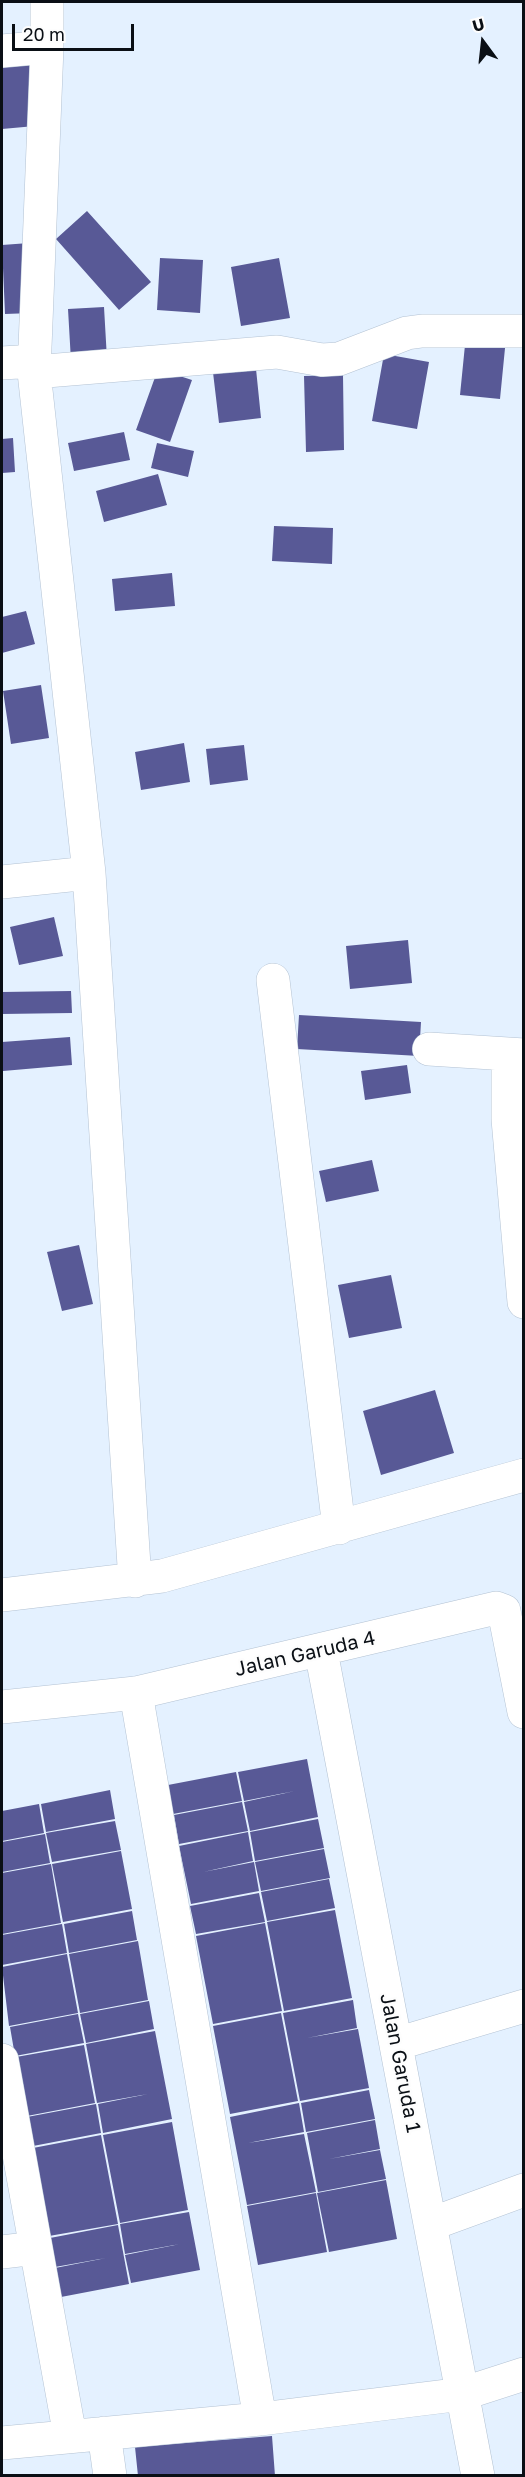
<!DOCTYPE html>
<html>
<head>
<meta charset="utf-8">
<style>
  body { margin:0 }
  #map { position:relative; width:525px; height:2477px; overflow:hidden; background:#e4f1ff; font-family:"Golos Text",sans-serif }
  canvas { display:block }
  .frame { position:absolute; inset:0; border:3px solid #0a0f15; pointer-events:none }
  .north { position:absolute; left:453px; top:12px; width:60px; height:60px; -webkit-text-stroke:4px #fdfdfd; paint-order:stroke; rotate:345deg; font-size:16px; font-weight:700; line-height:24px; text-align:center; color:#0a0f15 }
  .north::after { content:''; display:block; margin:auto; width:21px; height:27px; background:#0a0f15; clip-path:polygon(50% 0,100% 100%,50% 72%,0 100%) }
  .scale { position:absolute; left:12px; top:24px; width:122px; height:27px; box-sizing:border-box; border:3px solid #0a0f15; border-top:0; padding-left:8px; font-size:18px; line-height:21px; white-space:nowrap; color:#0a0f15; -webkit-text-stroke:4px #fdfdfd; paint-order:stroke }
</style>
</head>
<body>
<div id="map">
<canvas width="525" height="2477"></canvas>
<div class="frame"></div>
<div class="north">U</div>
<div class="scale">20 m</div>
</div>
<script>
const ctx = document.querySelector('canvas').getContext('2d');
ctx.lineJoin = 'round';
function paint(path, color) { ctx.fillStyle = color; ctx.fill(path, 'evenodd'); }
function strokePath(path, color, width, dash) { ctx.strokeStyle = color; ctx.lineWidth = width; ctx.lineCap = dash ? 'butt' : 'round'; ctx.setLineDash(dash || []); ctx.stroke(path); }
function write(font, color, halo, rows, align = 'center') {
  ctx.font = font + ' "Golos Text",sans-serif'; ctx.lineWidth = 5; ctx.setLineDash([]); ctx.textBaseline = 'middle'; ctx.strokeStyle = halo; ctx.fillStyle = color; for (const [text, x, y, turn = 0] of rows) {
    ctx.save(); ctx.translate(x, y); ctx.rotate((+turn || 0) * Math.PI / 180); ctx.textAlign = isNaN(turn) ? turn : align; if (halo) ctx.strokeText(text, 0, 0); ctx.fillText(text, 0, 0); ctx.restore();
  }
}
const building = new Path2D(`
  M30 57 35 126 2 129V60Z
  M87 211 151 282 119 310 56 239Z
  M29 243 32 313 5 314 2 245Z
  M160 258 203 260 200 313 157 310Z
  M279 258 290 318 241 326 231 267Z
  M104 307 107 359 71 361 68 309Z
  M466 335 506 338 500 399 460 395Z
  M384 354 429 362 417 429 372 421Z
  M255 359 261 418 219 423 212 364Z
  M158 369 192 380 170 442 136 430Z
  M343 375 344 450 306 452 304 376Z
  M124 432 130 460 74 471 68 443Z
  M13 438 15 472 2 473V439Z
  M157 443 194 451 188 477 151 468Z
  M158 474 167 505 104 522 96 491Z
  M274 526 333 528 332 564 272 561Z
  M172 573 175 606 115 611 112 579Z
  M26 611 35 644 2 653V617Z
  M41 685 49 738 11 744 3 691Z
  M184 743 190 782 141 790 135 752Z
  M244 745 248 780 210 785 206 749Z
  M54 917 63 956 19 965 10 927Z
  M408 940 412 983 350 989 346 946Z
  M71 991 72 1013 2 1014V992Z
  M299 1015 421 1022 419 1056 297 1049Z
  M70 1037 72 1065 3 1071 2 1042Z
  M407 1065 411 1093 365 1100 361 1071Z
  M372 1160 379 1191 326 1202 319 1171Z
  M79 1245 93 1304 62 1311 47 1252Z
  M391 1275 402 1328 349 1338 338 1285Z
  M435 1390 454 1453 381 1475 363 1411Z
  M307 1759 318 1817 250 1831 244 1802 295 1791 244 1801 238 1772Z
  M236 1772 242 1801 173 1814 168 1785Z
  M110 1790 115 1819 46 1832 41 1804Z
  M242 1802 248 1831 179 1844 174 1815Z
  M39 1804 44 1833 2 1841V1811Z
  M318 1819 324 1848 255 1861 250 1832Z
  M115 1821 121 1850 52 1862 46 1833Z
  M248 1832 253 1861 203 1872 254 1862 259 1891 191 1904 179 1846Z
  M45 1834 50 1863 2 1872V1842Z
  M324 1849 330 1878 261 1891 255 1862Z
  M121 1851 132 1909 63 1922 52 1864Z
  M51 1864 61 1923 2 1934V1873Z
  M329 1879 335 1908 267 1921 261 1892Z
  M259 1893 265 1922 196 1934 190 1906Z
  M335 1910 352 1998 284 2011 267 1922Z
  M132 1911 137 1940 69 1953 64 1924Z
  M265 1923 282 2011 213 2024 196 1936Z
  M62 1924 67 1953 2 1965V1935Z
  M138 1941 148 2000 80 2013 69 1954Z
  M67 1954 78 2013 9 2026 2 1967Z
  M353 2000 357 2028 307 2038 358 2029 369 2088 300 2101 283 2013Z
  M149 2001 154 2029 86 2043 80 2014Z
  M281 2013 298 2101 230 2114 213 2026Z
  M78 2014 84 2043 15 2056 10 2027Z
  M155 2031 172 2119 103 2133 98 2104 148 2094 97 2103 86 2044Z
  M84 2045 95 2103 27 2116 16 2057Z
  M369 2090 375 2119 306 2132 301 2103Z
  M299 2103 304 2132 248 2143 304 2134 316 2192 247 2205 230 2117Z
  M96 2104 101 2133 33 2146 27 2117Z
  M375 2120 380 2149 329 2159 380 2150 386 2179 318 2192 307 2133Z
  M172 2122 188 2210 120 2223 103 2135Z
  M101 2135 118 2224 49 2236 33 2148Z
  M386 2180 397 2239 329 2252 317 2193Z
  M316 2193 327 2252 258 2265 247 2206Z
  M189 2212 200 2270 131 2283 125 2255 180 2244 125 2254 120 2224Z
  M118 2225 129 2284 61 2297 55 2268 106 2258 55 2267 50 2238Z
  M272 2436 275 2476H138L135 2447Z`);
const minor = new Path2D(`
  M47 2V47L34 372 89 873 135 1581
  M2 51 47 47
  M2 363 35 361
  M34 372 277 352 322 360 339 359 407 333 422 331H524
  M2 882 89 873
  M273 980 339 1528
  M429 1049 524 1055
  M508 1054V1119L524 1302
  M2 1595 162 1576 524 1475
  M321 1651 478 2476
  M136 1693 260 2419
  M2 1707 136 1693 496 1608 504 1611 524 1712
  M396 2044 524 2006
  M2 2060 70 2436
  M431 2224 524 2190
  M2 2252 36 2248
  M104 2433 110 2476
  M2 2443 260 2419 462 2394 524 2374`);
const streetNames = [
  ["Jalan Garuda 4",305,1654,-13],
  ["Jalan Garuda 1",400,2063,79]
];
paint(building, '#585996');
strokePath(minor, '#b3c2d3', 34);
strokePath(minor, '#fff', 33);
write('20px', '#0a0f15', '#fdfdfd', streetNames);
</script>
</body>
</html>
